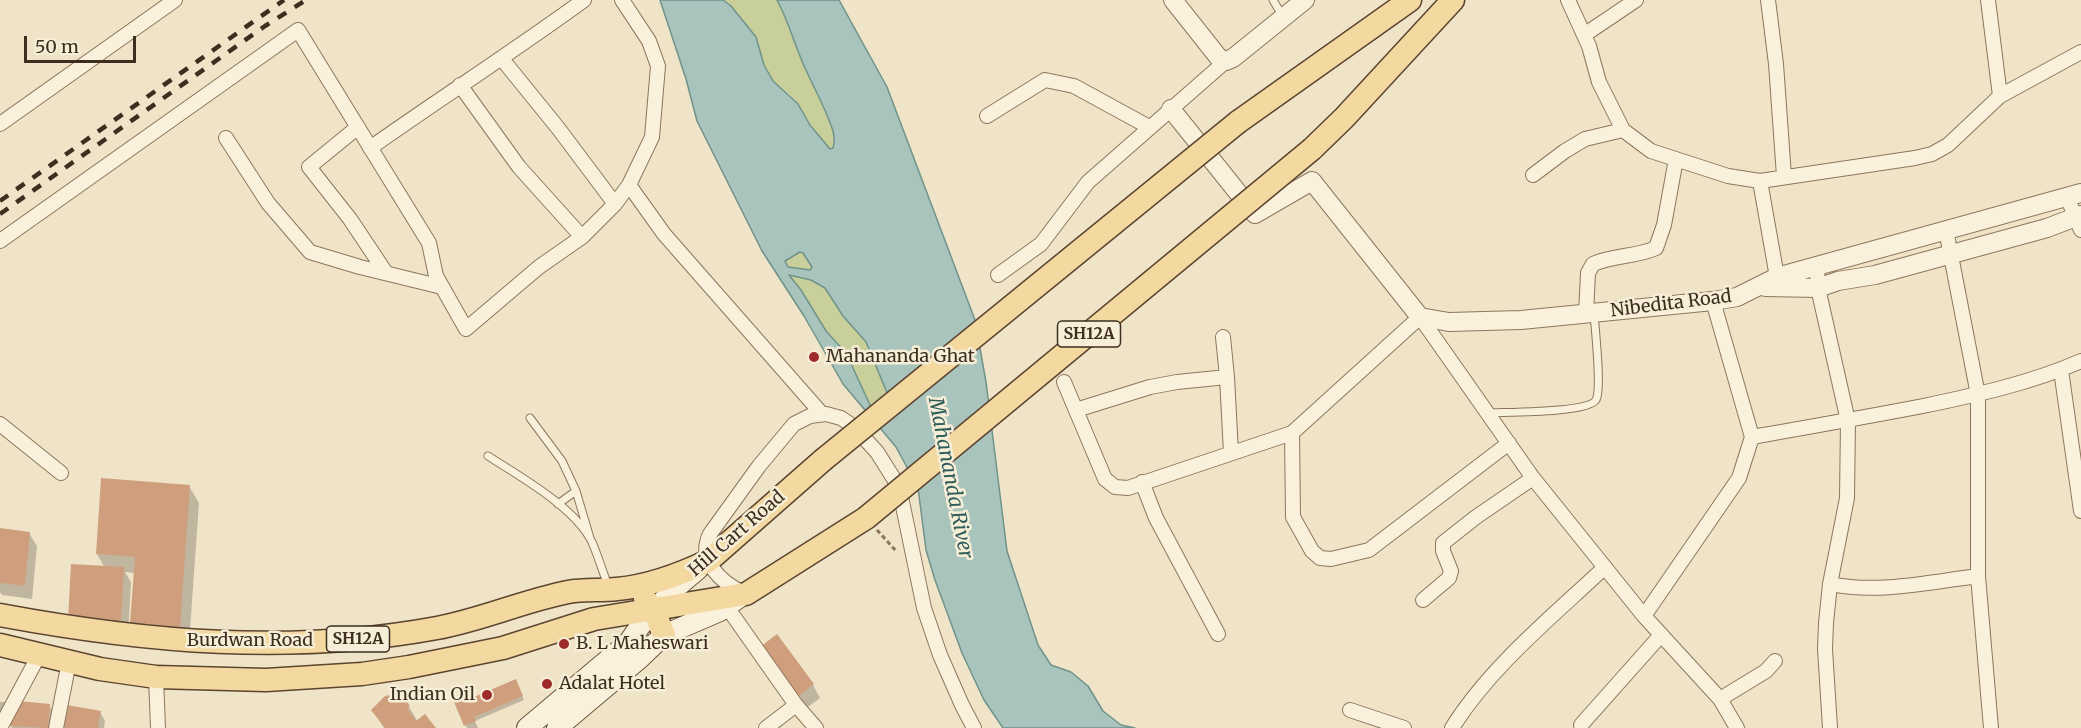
<!DOCTYPE html>
<html>
<head>
<meta charset="utf-8">
<style>
  body { margin:0 }
  #map { position:relative; width:2081px; height:728px; overflow:hidden; background:#f0e4c8; font-family:Merriweather,serif }
  canvas { display:block }
  .scale { position:absolute; left:24px; top:36px; width:112px; height:27px; box-sizing:border-box; border:3px solid #3d2e20; border-top:0; padding-left:8px; font-size:18px; line-height:21px; white-space:nowrap; color:#3d2e20; -webkit-text-stroke:4px #f7eed8; paint-order:stroke }
</style>
</head>
<body>
<div id="map">
<canvas width="2081" height="728"></canvas>
<div class="scale">50 m</div>
</div>
<script>
const ctx = document.querySelector('canvas').getContext('2d');
ctx.lineJoin = 'round';
function paint(path, color) { ctx.fillStyle = color; ctx.fill(path, 'evenodd'); }
function strokePath(path, color, width, dash) { ctx.strokeStyle = color; ctx.lineWidth = width; ctx.lineCap = dash ? 'butt' : 'round'; ctx.setLineDash(dash || []); ctx.stroke(path); }
function write(font, color, halo, rows, align = 'center') {
  ctx.font = font + ' Merriweather,serif'; ctx.lineWidth = 5; ctx.setLineDash([]); ctx.textBaseline = 'middle'; ctx.strokeStyle = halo; ctx.fillStyle = color; for (const [text, x, y, turn = 0] of rows) {
    ctx.save(); ctx.translate(x, y); ctx.rotate((+turn || 0) * Math.PI / 180); ctx.textAlign = isNaN(turn) ? turn : align; if (halo) ctx.strokeText(text, 0, 0); ctx.fillText(text, 0, 0); ctx.restore();
  }
}
const green = new Path2D(`
  M724 0H777C789 22 795 47 806 70 814 88 825 106 831 125 834 132 835 142 833 148L830 149 826 146 790 95 773 81 764 65 756 37 731 6Z
  M800 252 803 253 813 267 810 270 788 267 785 261Z
  M788 275 811 280 825 288 843 316 866 342 888 395 871 407 846 353 826 331 801 290Z`);
const water = new Path2D(`
  M660 0H723L731 6 756 37 764 65 773 81 798 104 810 125 830 149 833 148C835 141 834 132 831 125 824 106 814 88 806 70 795 47 789 22 777 0H839L887 87 975 320 986 382 1007 551 1038 645 1051 665 1071 672 1088 686 1103 711 1121 725 1135 728H1003L984 700 962 653 935 580 926 550 918 488 896 447 843 384 804 316 762 251 697 121 686 79ZM800 252 803 253 812 267 810 270 788 267 785 261ZM789 275 811 280 825 288 843 316 866 342 888 395 871 407 846 353 826 331 801 290Z`);
const shadow = new Path2D(`
  M189 486 199 503 189 644 142 640 132 623 136 573 125 572 131 582 128 636 77 633 105 568 97 554Z
  M0 530 29 533 37 546 32 599 2 595 0 592Z
  M769 660 813 685 820 698 805 709Z
  M518 685 524 700 475 721 478 728H467L456 703 466 702Z
  M0 702H5L12 715 0 728Z
  M49 705 54 714 53 728H12L11 726Z
  M409 707 418 722 434 728H384L373 710Z
  M100 712 105 721 104 728H65Z`);
const building = new Path2D(`
  M101 478 190 485 180 627 130 623 135 557 96 554Z
  M0 528 30 532 25 586 0 583Z
  M71 564 124 567 121 624 68 620Z
  M777 634 814 684 797 697 760 647Z
  M516 679 523 696 474 717 476 721 464 726 454 702 465 697 467 700Z
  M400 693 410 706 407 708 416 721 425 714 436 728H385L371 710 385 696Z
  M18 701 50 704 48 728 9 726Z
  M67 705 101 711 98 728H64Z`);
const path = new Path2D(`
  M877 530 897 552`);
const service = new Path2D(`
  M1273 0 1283 17
  M1488 413C1505 412 1588 413 1596 400 1602 389 1595 329 1594 313
  M530 418 562 461 576 491 590 538
  M488 456C519 476 575 507 592 542 598 556 603 572 608 586
  M558 504 576 491`);
const minor = new Path2D(`
  M1568 0 1589 46 1599 82 1623 130 1651 151 1728 176 1760 181 1915 158 1932 154 1948 145 2000 96 2081 52
  M1768 0 1776 64 1784 176
  M1988 0 2000 96
  M1584 35 1636 0
  M502 59 558 128 615 204
  M460 85 519 167 582 237
  M987 116 1045 80 1074 86 1149 127
  M0 124 175 0
  M358 127 309 167 350 219 386 273
  M226 138 268 203 310 252 360 267 442 287
  M370 148C441 98 514 51 584 0
  M1533 175 1565 151 1585 139 1623 130
  M1760 181 1777 277
  M629 185 664 234 822 414
  M2067 197 2081 230
  M1946 230 1978 395V576L1991 728
  M0 241 298 30 429 243 436 276 466 329 539 267 582 237 615 204 629 185 652 137 658 66 649 41 622 0
  M1817 267 1818 288 1848 421 1847 498 1830 584 1826 623 1825 649 1830 728
  M998 275 1041 244 1088 182 1226 61
  M1586 314 1588 273 1593 264C1613 255 1636 257 1656 248L1664 225 1676 159
  M1223 337 1227 377 1231 453
  M2061 370 2081 511
  M1064 382 1105 479 1115 487 1128 488 1292 433 1420 317 1533 478 1644 616 1720 699 1737 728
  M1076 410 1150 387 1177 382 1227 377
  M0 424 61 473
  M1292 433 1293 517 1312 551 1320 558 1331 559 1369 550 1509 443
  M1752 437C1809 427 1866 417 1923 406 1976 395 2031 383 2081 361
  M1142 482 1156 518 1218 634
  M1830 584C1879 594 1930 582 1978 576
  M743 593C721 582 697 561 710 534L759 466 794 424 810 416 826 414 841 418 854 427 877 452 899 487 924 608 940 655 962 705 974 728
  M1423 600 1449 578 1451 571 1443 551V543L1476 517 1533 478
  M727 607 796 705 816 728
  M1644 616 1739 478 1752 437 1713 301
  M156 677 158 728
  M1720 699 1766 671 1775 661
  M1350 710 1404 728
  M1581 725 1661 635
  M0 728 39 655
  M56 728 69 662
  M766 728 796 705
  M1452 728C1490 667 1553 616 1605 567`);
const tertiary = new Path2D(`
  M1173 0 1219 58 1226 61 1233 58 1305 0
  M1171 109 1255 214 1312 181 1420 317 1449 322 1521 320 1713 301 1737 297 1777 277 2081 193
  M1765 287 1818 288 1838 281 1875 275 2047 228 2081 215`);
const secondary = new Path2D(`
  M527 728 628 643 641 625 672 591 698 569
  M557 728 640 658 664 635 720 611 743 595`);
const primary = new Path2D(`
  M1238 122 1410 0
  M1312 149 1344 118 1453 0
  M645 599 654 611 664 635
  M0 615C145 642 291 655 437 628 481 620 523 601 568 592 584 589 601 591 617 589 650 586 679 575 708 561L823 460
  M0 645 100 669 156 677 266 680 362 674 409 667 503 648 594 619 746 594 866 518`);
const rail = new Path2D(`
  M0 201 284 0
  M0 214 265 26 306 0`);
const primaryBridge = new Path2D(`
  M823 460 1238 122
  M866 518 1312 149`);
const markers = [
  [814,357,6,"#9e2a2b"],
  [564,644,6,"#9e2a2b"],
  [547,684,6,"#9e2a2b"],
  [487,695,6,"#9e2a2b"]
];
const shields = [
  [1089,334,63],
  [358,639,63]
];
const shieldNames = [
  ["SH12A",1089,334],
  ["SH12A",358,639]
];
const streetNames = [
  ["Nibedita Road",1671,304,-7],
  ["Hill Cart Road",737,534,-41],
  ["Burdwan Road",250,641]
];
const poiNames = [
  ["Mahananda Ghat",826,357],
  ["B. L Maheswari",576,644],
  ["Adalat Hotel",559,684],
  ["Indian Oil",475,695,"right"]
];
const waterNames = [
  ["Mahananda River",950,478,79]
];
paint(green, '#c9cf9b');
paint(water, '#a9c4bc');
strokePath(water, '#6f938a', 1.5);
paint(shadow, '#0003');
paint(building, '#cf9f7d');
strokePath(service, '#8d765c', 9);
strokePath(minor, '#8d765c', 16);
strokePath(tertiary, '#8d765c', 20);
strokePath(secondary, '#6f573f', 22);
strokePath(primary, '#5b4430', 25);
strokePath(path, '#8d765c', 3, [4.5, 3]);
strokePath(service, '#faf1dc', 7);
strokePath(minor, '#faf1dc', 14);
strokePath(tertiary, '#faf1dc', 18);
strokePath(secondary, '#faf1dc', 20);
strokePath(primary, '#f3d9a0', 22);
strokePath(rail, '#3d2e20', 4.5, [10, 10]);
strokePath(primaryBridge, '#5b4430', 25, []);
strokePath(primaryBridge, '#f3d9a0', 22);
for (const [x, y, r, color] of markers) { const dot = new Path2D(); dot.arc(x, y, r, 0, 2 * Math.PI); ctx.fillStyle = color; ctx.fill(dot); strokePath(dot, '#f7eed8', 2); }
for (const [x, y, w] of shields) { const box = new Path2D(); box.roundRect(x - w / 2, y - 13, w, 26, 4.5); ctx.fillStyle = '#f7eed8'; ctx.fill(box); strokePath(box, '#3d2e20', 1.5); }
write('bold 16px', '#3d2e20', null, shieldNames);
write('18px', '#3d2e20', '#f7eed8', streetNames);
write('18px', '#3d2e20', '#f7eed8', poiNames, 'left');
write('italic 20px', '#2f5d5a', '#f7eed8', waterNames);
</script>
</body>
</html>
